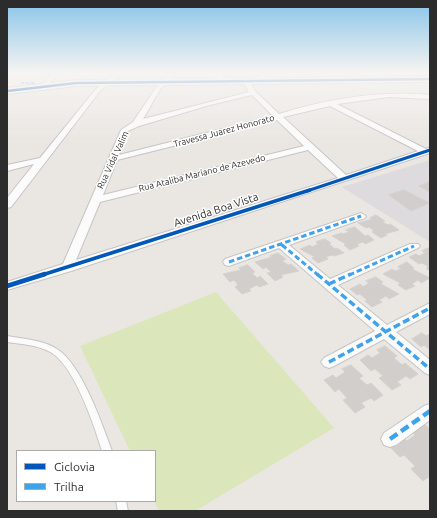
<!DOCTYPE html>
<html>
<head>
<meta charset="utf-8">
<style>
  body { margin:0 }
  #map { position:relative; width:437px; height:518px; overflow:hidden; background:#eae6e2; font-family:Ubuntu,sans-serif }
  canvas { display:block }
  .frame { position:absolute; inset:0; border:8px solid #2c2c2c; pointer-events:none }
  .legend { position:absolute; left:16px; top:450px; width:140px; height:52px; box-sizing:border-box; background:#fff; border:1px solid #ababab; margin:0; padding:5px 7px; list-style:none; font-size:12px; color:#2c2c2c }
  .legend li { display:flex; align-items:center; gap:8px; height:20px }
  .legend b { width:20px; border:1px solid #ababab }
</style>
</head>
<body>
<div id="map">
<canvas width="437" height="518"></canvas>
<div class="frame"></div>
<ul class="legend">
<li><b style="height:5px;background:#0057b8"></b>Ciclovia</li>
<li><b style="height:5px;background:#3ea3eb"></b>Trilha</li>
</ul>
</div>
<script>
const ctx = document.querySelector('canvas').getContext('2d');
ctx.lineJoin = 'round';
function paint(path, color) { ctx.fillStyle = color; ctx.fill(path, 'evenodd'); }
function strokePath(path, color, width, dash) { ctx.strokeStyle = color; ctx.lineWidth = width; ctx.lineCap = dash ? 'butt' : 'round'; ctx.setLineDash(dash || []); ctx.stroke(path); }
function write(font, color, halo, rows, align = 'center') {
  ctx.font = font + ' Ubuntu,sans-serif'; ctx.lineWidth = 3; ctx.setLineDash([]); ctx.textBaseline = 'middle'; ctx.strokeStyle = halo; ctx.fillStyle = color; for (const [text, x, y, turn = 0] of rows) {
    ctx.save(); ctx.translate(x, y); ctx.rotate((+turn || 0) * Math.PI / 180); ctx.textAlign = isNaN(turn) ? turn : align; if (halo) ctx.strokeText(text, 0, 0); ctx.fillText(text, 0, 0); ctx.restore();
  }
}
const industrial = new Path2D(`
  M430 160V242L342 187Z`);
const pitch = new Path2D(`
  M216 292 334 428 195 511H159L154 501 155 451H130L80 346Z`);
const building = new Path2D(`
  M430 182V192L419 186Z
  M404 190 429 203 411 211 389 195Z
  M376 215 385 221 382 222 388 225 390 224 399 230 385 234 387 235 381 238 372 232 374 231 369 227 366 228 358 223 373 219 370 218Z
  M355 227 365 236 368 235 374 240 365 244 363 242 357 244 359 246 350 250 344 245 346 244 332 236 341 233 343 234 349 232 346 230Z
  M325 239 331 243 329 244 335 249 337 248 344 253 334 256 332 255 326 257 328 259 318 263 312 258 315 257 300 249 310 245 312 247 318 244 316 242Z
  M428 248 430 249V271L426 268 429 267 422 263 419 264 409 257 416 254 419 256 425 253 422 251Z
  M278 253 286 259 282 261 288 265 291 264 299 271 281 275 283 277 275 281 267 273 271 272 266 267 263 269 255 262 272 257 270 256Z
  M407 262 414 268 412 269 430 278 421 283 418 280 412 284 415 286 406 290 398 285 400 283 383 274 392 269 395 271 401 269 398 267Z
  M248 265 255 272 252 273 257 278 260 276 268 284 259 287 257 285 249 289 251 291 242 294 235 287 238 285 234 280 230 282 223 274 241 270 239 268Z
  M376 277 383 282 381 284 399 294 389 299 386 296 379 300 382 302 372 307 365 301 367 300 360 294 357 295 350 289 360 284 363 287 369 283 366 281Z
  M422 333 426 336 430 334V350L424 345 421 347 412 339Z
  M385 346 397 356 394 358 402 365 405 363 418 374 410 379 406 376 397 382 401 385 392 390 379 378 383 376 375 369 371 371 360 360 368 355 372 358 380 353 377 350Z
  M351 365 363 376 359 378 367 385 371 383 383 395 374 401 371 398 361 403 365 407 355 413 343 400 347 398 339 389 335 392 324 380 333 375 336 378 345 372 342 369Z
  M423 423 430 429V476L423 481 411 469 415 466 404 455 400 457 389 446 402 437 407 441 415 435 411 431Z`);
const lane = new Path2D(`
  M7 336C23 339 43 340 57 349 82 365 102 424 112 451H102C94 425 75 368 52 353 39 345 21 344 7 342Z
  M116 501H126L128 511H118Z`);
const street = new Path2D(`
  M54 72H60L46 87H42V85Z
  M117 72H124L100 91 11 207 7 208V198L34 164 7 171V165L40 158 96 89Z
  M169 72H175L168 83 161 88 143 119 249 92 243 82 244 81 273 72H283L250 83 256 92 279 114C328 99 379 90 430 95V99L389 97 337 104 426 149 430 147V153L71 271 7 290V282L63 264 121 130 133 122 157 86 164 81ZM252 95 273 116 119 155 128 131 139 126 210 105ZM330 106 418 151 346 175 283 117ZM277 120 304 146 103 195 117 160ZM308 150 338 178 76 260 100 202Z
  M220 72H226L220 83H216L215 82Z
  M345 72H352L363 80 358 81Z
  M361 213 366 216 365 218 289 245 330 279 410 244H418L420 246 418 248 338 285 387 325 430 303V314L396 332 430 360V375L425 373 384 339 334 366 329 368 324 366 321 362 324 358 375 331 279 248 229 266 225 265 223 262 225 259Z
  M430 404V420L396 445 390 447 384 445 381 439 384 433 424 406Z`);
const secondary = new Path2D(`
  M430 76V82L76 86 7 94V88L76 80Z`);
const quietFar3 = new Path2D(`
  M21 83H35`);
const quietFar2 = new Path2D(`
  M282 245 318 275
  M229 262 361 216
  M349 275 414 246`);
const quietFar1 = new Path2D(`
  M317 274 430 369
  M329 284 351 274
  M329 362 430 308`);
const quiet = new Path2D(`
  M390 439 430 411`);
const cyclewayFar3 = new Path2D(`
  M7 91 76 83 430 79`);
const cyclewayFar2 = new Path2D(`
  M307 191 430 150`);
const cyclewayFar1 = new Path2D(`
  M42 275 310 190`);
const cycleway = new Path2D(`
  M7 286 45 274`);
const farStreetnames = [
  ["Travessa Juarez Honorato",224,131,-15],
  ["Rua Vidal Valim",113,160,-65],
  ["Rua Ataliba Mariano de Azevedo",202,173,-14]
];
const streetNames = [
  ["Avenida Boa Vista",216,210,-18]
];
paint(industrial, '#dddbdd');
paint(pitch, '#dbe7ba');
paint(building, '#d1cecb');
strokePath(building, '#d5d1ce', 1);
strokePath(lane, '#c6c5c5', 2);
strokePath(street, '#c6c5c5', 2);
strokePath(secondary, '#c6c5c5', 2);
paint(lane, '#fcfbfb');
paint(street, '#fcfbfb');
paint(secondary, '#fcfbfb');
strokePath(quietFar3, '#3ea3eb', 1.5, [3.5, 1.5]);
strokePath(quietFar2, '#3ea3eb', 3, [5.5, 3]);
strokePath(quietFar1, '#3ea3eb', 3.5, [7, 3.5]);
strokePath(quiet, '#3ea3eb', 4.5, [9, 4.5]);
strokePath(cyclewayFar3, '#0057b8', 2.5);
strokePath(cyclewayFar2, '#0057b8', 3);
strokePath(cyclewayFar1, '#0057b8', 3.5);
strokePath(cycleway, '#0057b8', 4.5);
const sky = ctx.createLinearGradient(0, 0, 0, 145);
sky.addColorStop(0, '#89c4e8');
sky.addColorStop(0.5, '#f6f4f2');
sky.addColorStop(1, '#f6f4f200');
ctx.fillStyle = sky;
ctx.fillRect(0, 0, 437, 145);
write('9px', '#2c2c2c', '#fff', farStreetnames);
write('11px', '#2c2c2c', '#fff', streetNames);
</script>
</body>
</html>
